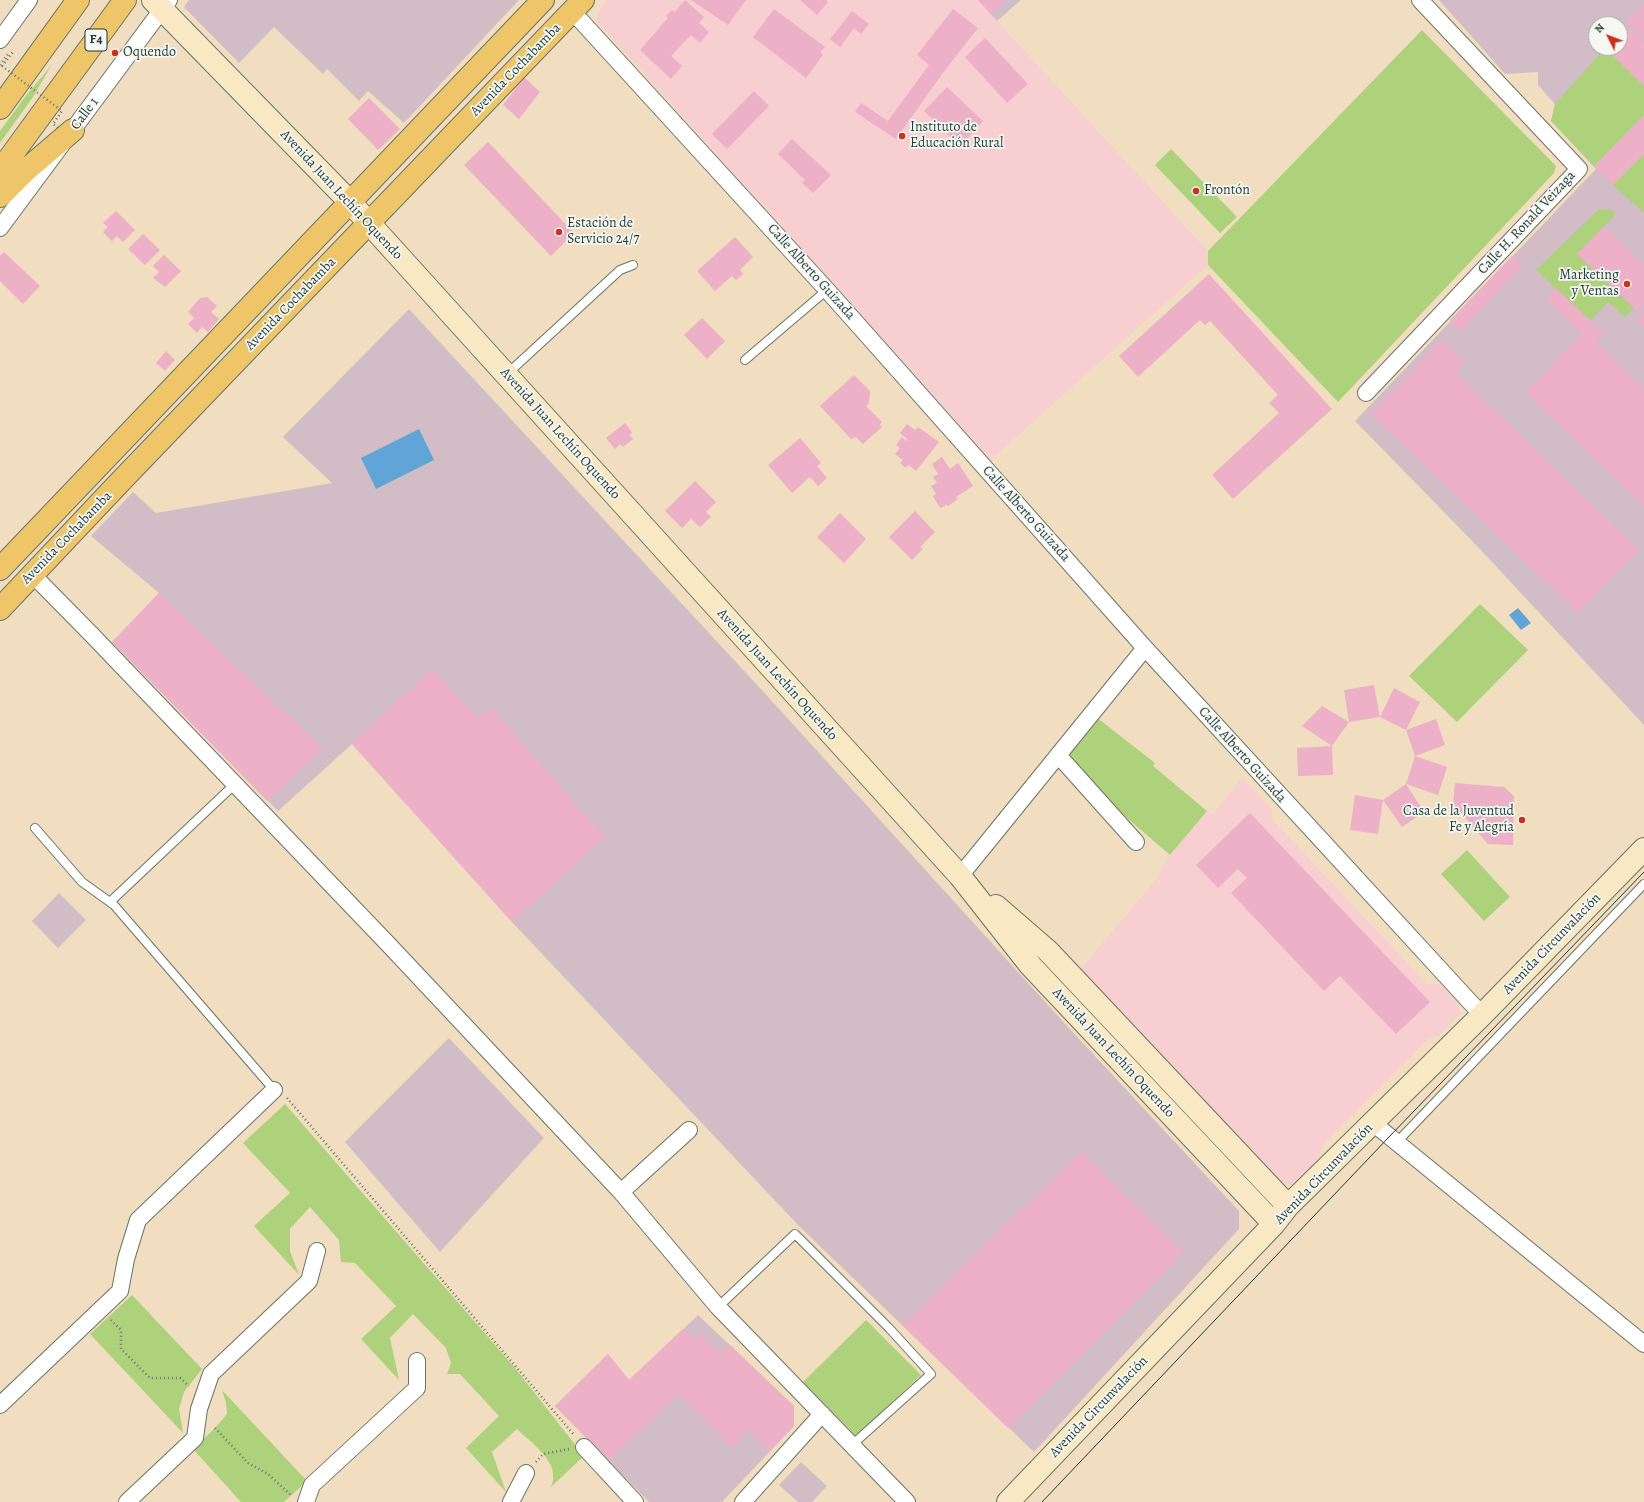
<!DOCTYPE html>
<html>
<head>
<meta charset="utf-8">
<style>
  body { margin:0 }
  #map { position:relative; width:1644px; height:1502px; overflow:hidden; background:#f1dec0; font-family:Alegreya,serif }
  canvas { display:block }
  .north { position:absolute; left:1588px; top:16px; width:40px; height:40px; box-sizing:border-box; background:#f6f6f2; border:1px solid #a0aca6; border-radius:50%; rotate:312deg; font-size:11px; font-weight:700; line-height:16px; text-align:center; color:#1f3d34 }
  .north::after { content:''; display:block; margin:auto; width:14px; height:18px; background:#c8321e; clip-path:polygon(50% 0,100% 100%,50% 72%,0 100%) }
</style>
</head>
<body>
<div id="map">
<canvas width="1644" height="1502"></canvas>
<div class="north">N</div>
</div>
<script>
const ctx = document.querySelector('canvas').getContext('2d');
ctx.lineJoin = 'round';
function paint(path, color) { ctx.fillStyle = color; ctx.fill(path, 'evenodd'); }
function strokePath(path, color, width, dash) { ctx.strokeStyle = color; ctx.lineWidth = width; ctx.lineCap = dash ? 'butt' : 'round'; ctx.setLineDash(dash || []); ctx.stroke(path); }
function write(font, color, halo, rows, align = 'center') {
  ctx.font = font + ' Alegreya,serif'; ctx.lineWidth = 3.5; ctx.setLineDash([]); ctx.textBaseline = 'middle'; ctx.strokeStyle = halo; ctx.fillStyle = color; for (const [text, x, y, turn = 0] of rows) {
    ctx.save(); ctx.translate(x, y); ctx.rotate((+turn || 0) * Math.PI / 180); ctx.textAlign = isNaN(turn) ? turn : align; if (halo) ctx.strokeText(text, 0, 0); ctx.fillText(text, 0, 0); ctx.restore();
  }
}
const built = new Path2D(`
  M607 0H978L1208 251V265L991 460 596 20 601 7Z
  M1242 777 1272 809V819L1427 984H1440L1459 1004V1015L1439 1036 1429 1039 1322 1146V1155L1293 1185 1278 1181 1079 971 1158 877 1162 866 1170 855 1207 811 1213 814Z`);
const industrial = new Path2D(`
  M189 0H519L404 123 368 91 359 101 327 69 323 74 274 27 239 63 184 7Z
  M978 0H1021L997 21Z
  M1439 0H1644V725L1478 547 1355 421 1596 169 1551 121 1555 104 1538 85V72L1505 74ZM1596 24H1620V48H1596Z
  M409 309 771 700 1068 1027 1239 1211V1229L1034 1452 798 1225 512 922 352 744 278 811 112 642 159 593 91 536 133 492 156 513 332 483 283 437Z
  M59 893 86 920 58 948 32 921Z
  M449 1038 544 1138 440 1252 345 1142Z
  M698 1315 794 1406V1426L722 1502H649L555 1406 608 1354 629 1380Z
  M801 1462 827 1486 812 1502H798L779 1485Z`);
const green = new Path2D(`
  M1422 30 1556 166 1554 173 1338 402 1208 265V251Z
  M1605 48 1644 86V115L1594 166 1551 121 1555 104Z
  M51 66 33 97 0 143V131L28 93Z
  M1171 149 1237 217 1220 233 1155 165Z
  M1644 154V213L1613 185Z
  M1610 209 1616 214 1577 254 1634 307 1625 317 1608 302 1590 321 1536 270 1598 210Z
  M1480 604 1528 650 1457 722 1409 676Z
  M1096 717 1155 763 1153 766 1207 811 1170 855 1112 805 1071 763 1070 751Z
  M1467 850 1510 897 1484 921 1441 874Z
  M285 1104 515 1368 584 1456 551 1487C552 1484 554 1479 553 1475 553 1457 529 1441 517 1429L492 1452 506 1492 466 1448 499 1416 460 1374H447L451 1363 446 1348 413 1314 390 1338 399 1380 361 1339 396 1306 355 1263 341 1262 339 1240 310 1207 290 1229V1251L299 1275 254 1226 290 1193 243 1143Z
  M132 1295 202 1369 184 1392 179 1409 183 1433 90 1334Z
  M866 1320 921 1375 856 1436 803 1382Z
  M222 1390 307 1481 284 1502H241L193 1449 215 1428 227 1414 226 1403Z`);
const water = new Path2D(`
  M419 429 434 460 376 489 361 458Z
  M1518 608 1531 623 1521 630 1509 615Z`);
const building = new Path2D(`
  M685 0 704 17 699 23 709 32 700 43 691 35 671 56 682 66 671 79 640 50 668 18 666 16 672 10 675 12Z
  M691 0H746L728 25Z
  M800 0H826L828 2 817 15Z
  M978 0H1006L991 14Z
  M1644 4V40L1626 22Z
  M774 9 825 47 820 52 823 55 806 78 753 37Z
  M953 9 978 28 942 74 896 139 855 112 861 103 888 121 929 65 917 55Z
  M852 11 869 24 861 34 854 28 840 47 830 39Z
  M1627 26 1644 43V86L1605 48H1620V33Z
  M985 38 1028 84 1007 103 965 57Z
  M524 77 540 92 519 119 503 105Z
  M947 87 983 121 960 146 924 111Z
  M754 91 769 106 727 149 712 134Z
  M369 98 400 129 378 150 348 119Z
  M1644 115V154L1613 185 1594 166Z
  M792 139 831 175 813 193 802 183 805 180 778 154Z
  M488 142 574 233 551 256 464 165Z
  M116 211 135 230 123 242 117 236 112 241 103 232 108 227 103 223Z
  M1604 226 1644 265V304L1637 311 1577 254Z
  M143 234 160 250 145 265 128 249Z
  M735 237 753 257 740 270 743 274 736 280 732 276 715 291 697 271Z
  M4 252 40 286 23 304 0 281V256Z
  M164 255 181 271 165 287 153 278 159 272 153 266Z
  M1512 256 1522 266 1461 331 1450 320Z
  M1209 274 1332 409 1233 499 1212 475 1279 413 1269 403 1278 395 1210 321 1205 325 1200 320 1138 377 1119 356Z
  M1557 289 1604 333 1596 342 1644 388V507L1526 393 1581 334 1546 300Z
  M207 297 217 306 211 312 219 319 208 332 202 327 197 333 188 324 194 318 188 312 200 298Z
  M1644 312V329L1636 321Z
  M702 318 725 341 707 359 684 335Z
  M1442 340 1465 363 1456 373 1639 550 1578 613 1371 414Z
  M166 351 175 360 165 371 156 363Z
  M854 375 870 391 869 403 866 406 882 422 880 425 882 427 863 444 856 437 851 439 820 406Z
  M625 423 632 432 630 436 633 439 623 447 620 444 615 449 606 438Z
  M907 424 915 430 918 427 939 442 916 471 909 465 906 468 900 463 903 460 895 454 900 448 896 445 902 437 906 441 907 439 900 433Z
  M800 438 821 463 817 466 827 478 818 486 810 477 792 493 768 465Z
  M942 457 950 469 958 463 973 486 956 497 958 499 948 506 946 505 940 508 933 496 936 494 931 486 937 483 933 477 938 474 932 464Z
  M695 481 716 502 706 512 711 517 700 527 691 519 682 528 665 511Z
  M915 511 935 532 920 547 923 549 912 560 889 537Z
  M840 513 866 539 844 563 817 537Z
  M159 593 323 749 267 801 112 642Z
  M432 669 479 719 491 708 605 837 512 922 352 744Z
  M1374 685 1380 717 1394 688 1420 702 1406 730 1380 717 1349 722 1332 746 1333 775 1298 776 1297 748 1332 746 1302 726 1322 706 1349 722 1344 690Z
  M1436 719 1445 745 1415 756 1447 767 1438 795 1406 784 1415 756 1406 730Z
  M1455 783 1504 787 1514 796 1513 845 1488 844 1453 804Z
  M1406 784 1424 812 1402 827 1383 800Z
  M1355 795 1383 800 1378 834 1350 830Z
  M1250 813 1430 1002 1396 1034 1340 976 1324 991 1231 893 1247 878 1238 869 1218 888 1196 865Z
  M1082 1151 1184 1252 1008 1428 902 1325Z
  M683 1329 695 1340 701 1334 721 1353 729 1344 794 1406V1426L770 1451 748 1430 732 1448 678 1394 609 1461 555 1406 608 1354 629 1380Z`);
const path = new Path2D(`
  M0 65 8 54
  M2 66 13 52 11 51
  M287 1098 575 1436
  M111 1320 121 1330V1349L150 1378H180L189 1386
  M215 1428 248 1463 268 1474 291 1495
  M536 1462 543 1454 569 1449`);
const lane = new Path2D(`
  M745 360 827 290
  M507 374 620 270 633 265
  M35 828 82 882 114 905 274 1090
  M110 902 235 784
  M1397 1142 1644 884
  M718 1307 795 1234 889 1328 931 1374 853 1444`);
const street = new Path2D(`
  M572 11 827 290 1145 648 1482 1015
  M0 40 29 0
  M0 228 169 0
  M1366 393 1579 169 1420 0
  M32 574 92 635 389 945 621 1192 718 1307 907 1502
  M1058 755 1136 842
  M960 876 1145 648
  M1373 1123 1644 1344
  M621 1192 689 1130
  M0 1405 120 1291 126 1259 138 1220 274 1090
  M584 1447 635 1502
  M127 1502 195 1438 199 1409 211 1374 309 1281 317 1251
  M306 1502 312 1485 417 1388V1361
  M511 1502 526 1473
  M743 1502 822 1414`);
const secondary = new Path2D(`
  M153 0 349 201 960 876 1030 965 1274 1224
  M996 906 1048 951 1288 1206
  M1008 1502 1274 1224 1288 1206 1482 1015 1644 849`);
const primary = new Path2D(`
  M0 569 543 0
  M0 609 119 483 583 0`);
const highway = new Path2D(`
  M0 108 78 0
  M0 171 125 0
  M0 196 26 170 73 130`);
const tram = new Path2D(`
  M1042 1502 1389 1137 1644 872`);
const pathBridge = new Path2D(`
  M2 66 62 111 53 124 58 128`);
const markers = [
  [115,53,4,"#c8321e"],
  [902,136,4,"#c8321e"],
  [1196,191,4,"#c8321e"],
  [559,232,4,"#c8321e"],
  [1627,284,4,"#c8321e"],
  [1522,820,4,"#c8321e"]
];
const shields = [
  [96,40,22]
];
const shieldNames = [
  ["F4",96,40]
];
const poiNames = [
  ["Oquendo",123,53],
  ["Instituto de",910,128],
  ["Educación Rural",910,144],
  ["Frontón",1204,191],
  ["Estación de",567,224],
  ["Servicio 24/7",567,240],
  ["Marketing",1619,276,"right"],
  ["y Ventas",1619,292,"right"],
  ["Casa de la Juventud",1514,812,"right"],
  ["Fe y Alegría",1514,828,"right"]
];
const streetNames = [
  ["Avenida Cochabamba",516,70,-46],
  ["Calle 1",85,114,-53],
  ["Avenida Juan Lechín Oquendo",341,195,47],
  ["Calle H. Ronald Veizaga",1527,223,-47],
  ["Calle Alberto Guizada",811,272,48],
  ["Avenida Cochabamba",291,304,-46],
  ["Avenida Juan Lechín Oquendo",560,434,48],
  ["Calle Alberto Guizada",1026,514,48],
  ["Avenida Cochabamba",67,538,-46],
  ["Avenida Juan Lechín Oquendo",777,675,48],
  ["Calle Alberto Guizada",1242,755,48],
  ["Avenida Circunvalación",1552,944,-46],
  ["Avenida Juan Lechín Oquendo",1113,1053,47],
  ["Avenida Circunvalación",1324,1174,-46],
  ["Avenida Circunvalación",1099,1407,-46]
];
paint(built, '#f7cfd1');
paint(industrial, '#d2bdc6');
paint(green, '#aed27c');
paint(water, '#60a5d5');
paint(building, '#ecb0c7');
strokePath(lane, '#687565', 10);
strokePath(street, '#687565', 18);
strokePath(secondary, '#687565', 24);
strokePath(primary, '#687565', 24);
strokePath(highway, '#687565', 24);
strokePath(path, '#687565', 2.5, [1, 3]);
strokePath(lane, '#fff', 8);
strokePath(street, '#fff', 16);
strokePath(secondary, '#f8e8c3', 22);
strokePath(primary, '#eec569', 22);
strokePath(highway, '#eec569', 22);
strokePath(tram, '#1f3d34', 1);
strokePath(pathBridge, '#687565', 2.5, [1, 3]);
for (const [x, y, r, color] of markers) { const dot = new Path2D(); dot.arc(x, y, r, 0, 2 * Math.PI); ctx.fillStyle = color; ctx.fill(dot); strokePath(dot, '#f6f6f2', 1.5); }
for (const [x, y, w] of shields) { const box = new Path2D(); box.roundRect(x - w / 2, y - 11, w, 22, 3); ctx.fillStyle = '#f6f6f2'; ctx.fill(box); strokePath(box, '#1f3d34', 1); }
write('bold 13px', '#1f3d34', null, shieldNames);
write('14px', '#1f3d34', '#f6f6f2', poiNames, 'left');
write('14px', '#1f3d34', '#f6f6f2', streetNames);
</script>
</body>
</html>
